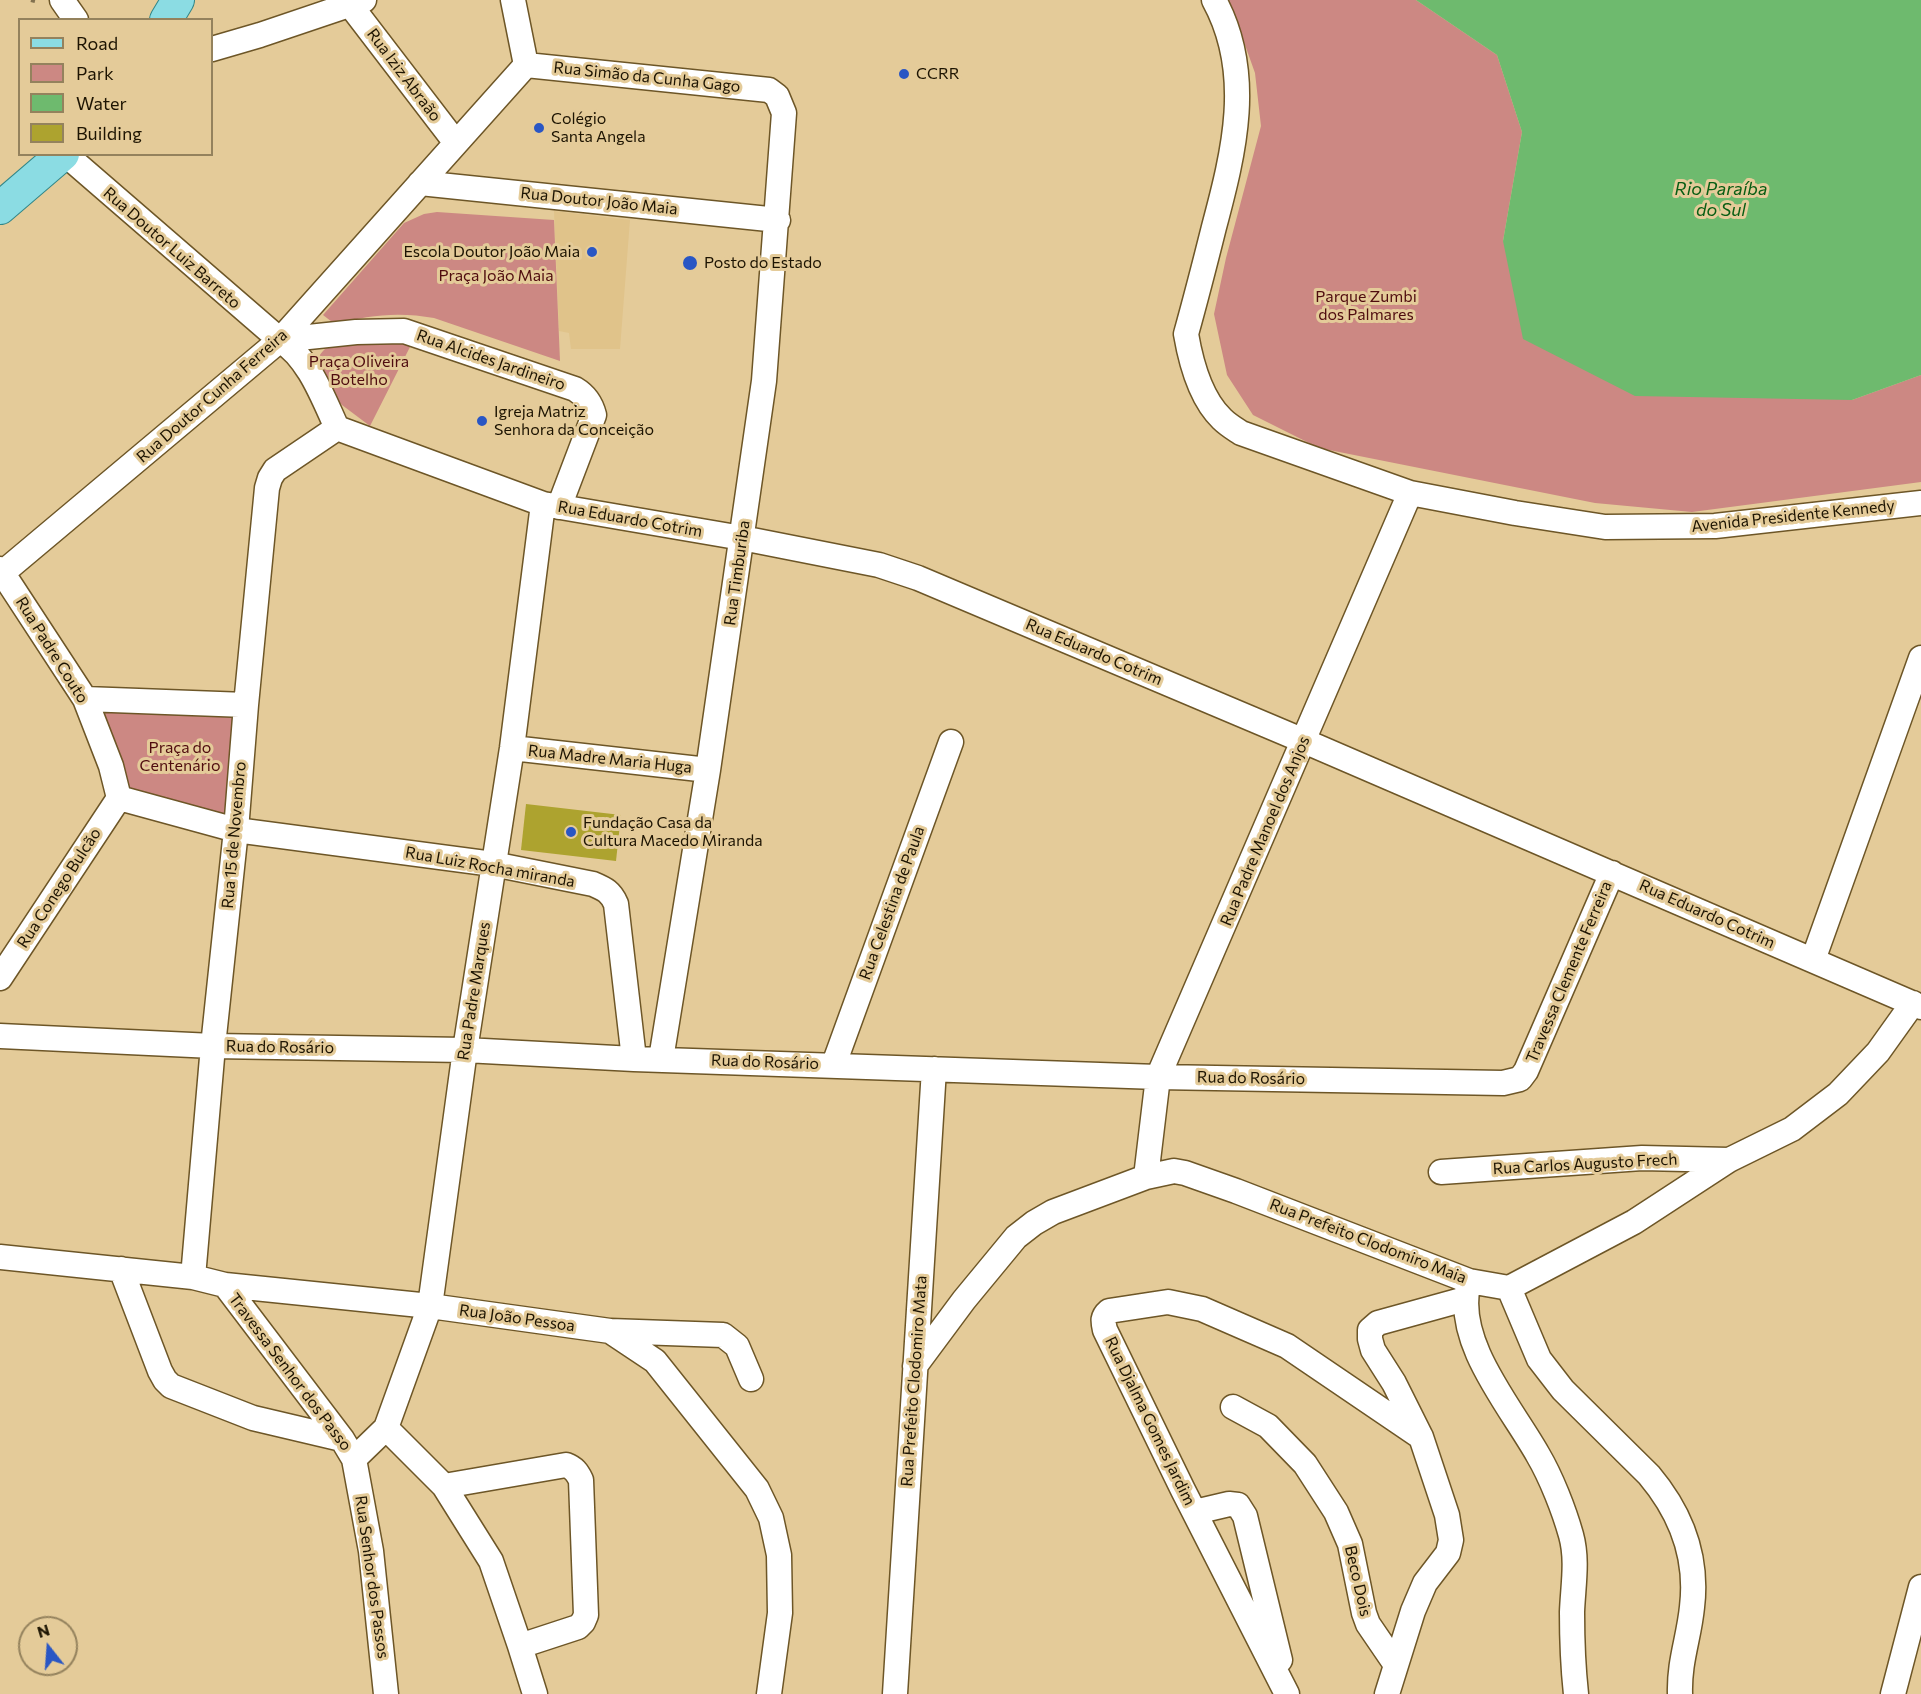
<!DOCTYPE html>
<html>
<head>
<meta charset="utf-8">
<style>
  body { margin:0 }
  #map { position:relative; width:1921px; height:1694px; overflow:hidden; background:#e4cb99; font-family:Commissioner,sans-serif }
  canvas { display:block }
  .legend { position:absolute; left:18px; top:18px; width:195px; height:138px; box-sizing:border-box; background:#e4cb99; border:2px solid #94825d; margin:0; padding:8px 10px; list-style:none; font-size:18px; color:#1d1402 }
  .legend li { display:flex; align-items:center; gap:12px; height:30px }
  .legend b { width:30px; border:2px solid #94825d }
  .north { position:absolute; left:18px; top:1616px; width:60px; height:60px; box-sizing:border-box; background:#e4cb99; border:2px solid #94825d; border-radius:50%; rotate:343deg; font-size:16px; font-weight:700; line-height:24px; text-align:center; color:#1d1402 }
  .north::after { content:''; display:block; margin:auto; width:21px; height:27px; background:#2956c4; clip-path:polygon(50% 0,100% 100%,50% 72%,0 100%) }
</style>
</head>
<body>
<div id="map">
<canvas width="1921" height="1694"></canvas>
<ul class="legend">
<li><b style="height:8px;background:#8bdce3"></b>Road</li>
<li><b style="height:16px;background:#cc8883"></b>Park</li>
<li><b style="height:16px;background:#6eba6e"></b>Water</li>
<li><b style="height:16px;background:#ada32f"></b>Building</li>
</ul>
<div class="north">N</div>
</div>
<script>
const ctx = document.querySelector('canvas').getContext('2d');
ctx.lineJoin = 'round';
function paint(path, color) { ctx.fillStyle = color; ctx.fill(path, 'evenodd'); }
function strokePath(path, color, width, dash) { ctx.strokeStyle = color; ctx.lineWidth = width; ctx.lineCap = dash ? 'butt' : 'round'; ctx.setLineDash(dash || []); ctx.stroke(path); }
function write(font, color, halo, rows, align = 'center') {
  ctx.font = font + ' Commissioner,sans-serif'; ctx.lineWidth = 6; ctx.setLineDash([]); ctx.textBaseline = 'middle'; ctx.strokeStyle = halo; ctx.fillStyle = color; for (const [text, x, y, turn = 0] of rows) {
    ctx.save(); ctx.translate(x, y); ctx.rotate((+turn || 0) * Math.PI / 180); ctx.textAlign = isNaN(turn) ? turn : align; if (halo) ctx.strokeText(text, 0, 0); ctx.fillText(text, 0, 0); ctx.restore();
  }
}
const built = new Path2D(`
  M554 211 630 220 620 349H571L569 333 559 331Z`);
const green = new Path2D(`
  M1229 0H1416L1497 55 1522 132 1503 241 1852 400 1921 375V482L1692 512 1595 503 1319 448 1253 415 1227 375 1214 314 1226 258 1261 126 1255 73Z
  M437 212 554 220 560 361 434 318C402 312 367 314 336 325L323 315 404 223 424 214Z
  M332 343H412L370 426 342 405 328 391 316 364C319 354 324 349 332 343Z
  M98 706 236 710 227 818 127 795Z`);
const water = new Path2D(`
  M1416 0H1921V375L1852 400 1635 396 1523 339 1503 241 1522 132 1497 55Z`);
const building = new Path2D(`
  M526 804 621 815 616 861 521 850Z`);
const path = new Path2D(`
  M31 0 35 1`);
const minor = new Path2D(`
  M62 0 76 20
  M513 0 526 65
  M1214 0C1254 73 1234 152 1214 227 1205 263 1196 298 1186 334 1191 363 1200 398 1222 419 1228 425 1235 429 1241 433L1410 493 1515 513 1605 527 1715 526 1921 503
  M351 6 456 143
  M212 49 260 35 364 0
  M526 65 769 90 777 96 784 113 764 381 708 770 661 1059
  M65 154 280 340C309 358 323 398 337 428L543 504 742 538 879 565 918 578 1304 741 1921 1007
  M420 183 778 220
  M280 340 356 332 404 331 575 389C585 395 591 403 594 415L559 507
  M0 569 85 699 111 766 119 798
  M0 575 280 340 526 65
  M85 699 246 705
  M512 748 708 770
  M119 798 236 830 493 864 593 884C605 889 611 892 616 904L634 1059
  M1813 960 1921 658
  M0 978 119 798
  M0 1036 213 1046 465 1050 634 1059 1158 1077 1503 1083 1520 1079 1526 1071 1612 873
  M834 1064 951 742
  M1441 1172 1642 1158 1729 1160
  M1146 1177 1158 1077 1410 493
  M0 1257 193 1277 225 1285 430 1306 610 1331 655 1361 757 1489 771 1518 779 1555 780 1613 769 1694
  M121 1269 160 1371 165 1380 171 1386 253 1418 342 1439
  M193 1277 213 1046 236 830 246 705 267 488 270 478 275 470 337 428
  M225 1285 342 1439 354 1459 371 1551 386 1694
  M1468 1286C1455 1343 1511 1407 1538 1455 1551 1477 1564 1510 1571 1535 1578 1560 1573 1586 1572 1612 1572 1639 1573 1667 1576 1694
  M1509 1288 1539 1359 1563 1390 1649 1475C1681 1513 1698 1557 1692 1607 1689 1638 1679 1661 1680 1694
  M610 1331 723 1335 737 1346 751 1379
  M915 1366 964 1300 1016 1237 1034 1223 1053 1212 1146 1177 1174 1171 1185 1173 1236 1191 1469 1281 1509 1288 1634 1222 1729 1160 1792 1129 1838 1094 1878 1052 1913 1003
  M1233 1407 1268 1426 1305 1464 1336 1512 1350 1544 1364 1613 1368 1624 1396 1665
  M386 1428 444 1486 491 1561 520 1646 535 1694
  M354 1459 386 1428 430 1306 465 1050 512 748 543 504
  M444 1486 566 1465C574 1468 577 1472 581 1480L586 1615 583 1622 578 1627 520 1646
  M1195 1512 1229 1504 1238 1505 1245 1516 1280 1660
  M895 1694 934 1069
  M1287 1694 1183 1490 1105 1330C1103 1321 1102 1317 1109 1311L1168 1302 1202 1309 1287 1346 1421 1437
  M1387 1694 1413 1611 1425 1583 1448 1553 1451 1540 1447 1515 1421 1437 1394 1383 1373 1350 1370 1339V1330L1378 1323 1465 1299
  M1893 1694 1921 1587`);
const major = new Path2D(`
  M166 20 178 0
  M0 208 63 154`);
const markers = [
  [904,74,6,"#2956c4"],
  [539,128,6,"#2956c4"],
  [592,252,6,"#2956c4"],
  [690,263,8,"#2956c4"],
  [482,421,6,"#2956c4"],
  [571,832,6,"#2956c4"]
];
const poiNames = [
  ["CCRR",916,74],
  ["Colégio",551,119],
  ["Santa Angela",551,137],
  ["Escola Doutor João Maia",580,252,"right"],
  ["Posto do Estado",704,263],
  ["Igreja Matriz",494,412],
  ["Senhora da Conceição",494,430],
  ["Fundação Casa da",583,823],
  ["Cultura Macedo Miranda",583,841]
];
const streetNames = [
  ["Rua Iziz Abraão",404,75,53],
  ["Rua Simão da Cunha Gago",647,77,6],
  ["Rua Doutor João Maia",599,201,6],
  ["Rua Doutor Luiz Barreto",172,248,41],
  ["Rua Alcides Jardineiro",491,360,19],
  ["Rua Doutor Cunha Ferreira",212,396,-41],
  ["Avenida Presidente Kennedy",1793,516,-6],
  ["Rua Eduardo Cotrim",630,519,10],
  ["Rua Timburiba",737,573,-82],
  ["Rua Padre Couto",52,650,58],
  ["Rua Eduardo Cotrim",1094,652,23],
  ["Rua Madre Maria Huga",610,759,6],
  ["Rua Padre Manoel dos Anjos",1265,831,-67],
  ["Rua 15 de Novembro",234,835,-85],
  ["Rua Luiz Rocha miranda",490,867,10],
  ["Rua Conego Bulcão",59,888,-57],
  ["Rua Celestina de Paula",892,903,-70],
  ["Rua Eduardo Cotrim",1707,914,24],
  ["Travessa Clemente Ferreira",1569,972,-67],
  ["Rua Padre Marques",474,991,-81],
  ["Rua do Rosário",280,1047,1],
  ["Rua do Rosário",765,1062,2],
  ["Rua do Rosário",1251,1078,1],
  ["Rua Carlos Augusto Frech",1585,1164,-3],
  ["Rua Prefeito Clodomiro Maia",1368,1241,21],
  ["Rua João Pessoa",517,1318,8],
  ["Travessa Senhor dos Passo",290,1372,53],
  ["Rua Prefeito Clodomiro Mata",914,1381,-86],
  ["Rua Djalma Gomes Jardim",1150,1421,64],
  ["Rua Senhor dos Passos",372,1577,82],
  ["Beco Dois",1358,1581,77]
];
const parkNames = [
  ["Praça João Maia",496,276],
  ["Parque Zumbi",1366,297],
  ["dos Palmares",1366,315],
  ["Praça Oliveira",359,362],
  ["Botelho",359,380],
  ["Praça do",180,748],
  ["Centenário",180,766]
];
const waterNames = [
  ["Rio Paraíba",1721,189],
  ["do Sul",1721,210]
];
paint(built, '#e0c38a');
paint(green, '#cc8883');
paint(water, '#6eba6e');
paint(building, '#ada32f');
strokePath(minor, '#6d5627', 27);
strokePath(major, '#328688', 34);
strokePath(path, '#82714f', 4, [4.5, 4.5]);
strokePath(minor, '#fff', 24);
strokePath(major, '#8bdce3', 32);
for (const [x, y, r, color] of markers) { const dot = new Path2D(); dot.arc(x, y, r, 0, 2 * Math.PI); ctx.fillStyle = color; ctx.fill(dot); strokePath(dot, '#e4cb99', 2); }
write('16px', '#1d1402', '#e4cb99', poiNames, 'left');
write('16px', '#1d1402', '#e4cb99', streetNames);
write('16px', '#4f0c0f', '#e4cb99', parkNames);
write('italic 18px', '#075d13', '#e4cb99', waterNames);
</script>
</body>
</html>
